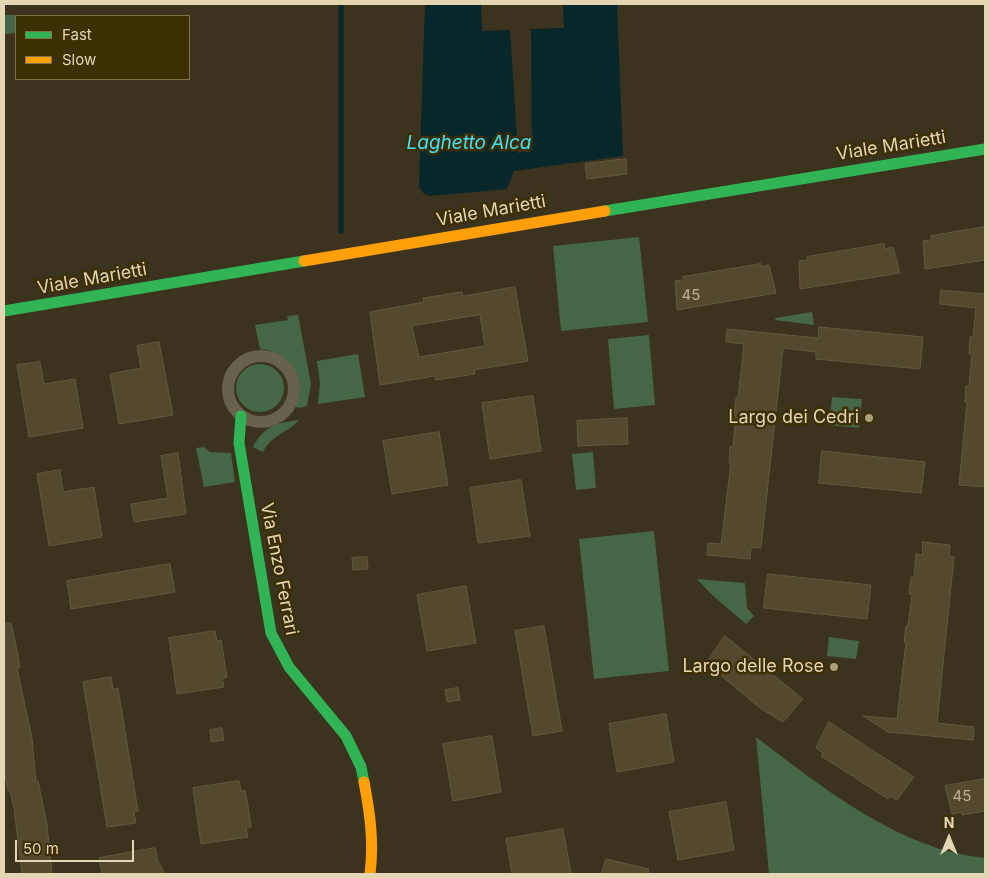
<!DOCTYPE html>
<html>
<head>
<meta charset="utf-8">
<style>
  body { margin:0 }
  #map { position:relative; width:989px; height:878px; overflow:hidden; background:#3b331d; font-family:Inter,sans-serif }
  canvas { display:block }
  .frame { position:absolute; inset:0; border:5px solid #e4d6b2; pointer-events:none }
  .legend { position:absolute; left:15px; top:15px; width:175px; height:65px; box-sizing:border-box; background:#3d2f04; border:1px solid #80724a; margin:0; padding:6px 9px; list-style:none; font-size:15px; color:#e4d6b2 }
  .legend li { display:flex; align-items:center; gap:10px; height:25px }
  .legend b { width:25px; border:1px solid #80724a }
  .north { position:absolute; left:924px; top:813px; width:50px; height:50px; -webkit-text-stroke:4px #3d2f04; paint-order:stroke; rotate:0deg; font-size:14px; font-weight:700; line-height:20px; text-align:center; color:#e4d6b2 }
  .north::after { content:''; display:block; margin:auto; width:18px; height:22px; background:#e4d6b2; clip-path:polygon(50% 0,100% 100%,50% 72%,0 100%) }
  .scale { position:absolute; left:15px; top:840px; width:119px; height:22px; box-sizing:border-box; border:2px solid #e4d6b2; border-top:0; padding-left:6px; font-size:15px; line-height:18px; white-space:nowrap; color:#e4d6b2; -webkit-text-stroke:4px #3d2f04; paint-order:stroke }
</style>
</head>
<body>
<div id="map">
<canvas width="989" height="878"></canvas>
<div class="frame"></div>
<ul class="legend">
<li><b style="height:6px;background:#30b455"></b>Fast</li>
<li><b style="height:6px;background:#ff9f0a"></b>Slow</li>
</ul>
<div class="north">N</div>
<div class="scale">50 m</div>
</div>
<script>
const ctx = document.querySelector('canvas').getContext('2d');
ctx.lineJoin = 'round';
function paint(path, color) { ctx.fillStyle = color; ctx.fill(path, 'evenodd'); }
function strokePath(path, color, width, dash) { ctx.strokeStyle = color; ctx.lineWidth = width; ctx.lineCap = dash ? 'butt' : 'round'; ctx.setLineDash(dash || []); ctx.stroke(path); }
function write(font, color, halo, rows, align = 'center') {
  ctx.font = font + ' Inter,sans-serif'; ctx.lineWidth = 5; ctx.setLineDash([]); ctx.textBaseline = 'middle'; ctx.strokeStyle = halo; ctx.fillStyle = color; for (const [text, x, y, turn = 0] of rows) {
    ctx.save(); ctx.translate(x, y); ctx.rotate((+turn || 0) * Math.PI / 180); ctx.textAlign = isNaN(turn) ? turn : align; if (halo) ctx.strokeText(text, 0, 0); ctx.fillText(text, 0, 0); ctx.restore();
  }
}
const green = new Path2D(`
  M4 15H49L16 16V33L4 34Z
  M639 237 648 322 561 331 553 246Z
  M812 312 814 325 775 320 776 318Z
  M298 315 311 384 307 406 299 408 294 406C305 377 290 352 260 349L255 325 288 320 287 316Z
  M649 335 655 405 614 409 608 339Z
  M358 354 365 397 318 404 320 383 317 361Z
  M236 388a24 24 0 1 1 48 0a24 24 0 1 1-48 0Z
  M832 397 862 399 859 428 829 425Z
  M299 420C288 433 271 435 263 452L253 447C264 426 276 423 299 420Z
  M204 447 210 452 231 453 235 482 204 487 196 448Z
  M593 452 596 488 576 490 572 454Z
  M654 531 669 671 594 679 579 539Z
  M697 579 745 583 747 608 754 616 746 624 711 594Z
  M829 637 859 641 856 659 827 656Z
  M756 737C822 787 900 850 985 858V874H769Z`);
const water = new Path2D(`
  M425 4H481L482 31 510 30 518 153 532 151 531 29 564 28 563 4H617L623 156 514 171 507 189 430 196 424 194 419 187Z`);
const stream = new Path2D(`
  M341 4V231`);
const building = new Path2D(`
  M626 159 627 174 587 179 585 164Z
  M985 227V260L925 269 923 241 931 240V236Z
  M884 244 885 249 893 247 900 273 800 289 799 261 808 260 807 257Z
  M761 264V267L769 265 776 293 677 310 675 281 683 280V277Z
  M515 287 528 361 474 370 475 374 436 380 435 376 380 385 370 312 424 302 423 298 462 292 463 296ZM480 315 485 346 419 357 412 326Z
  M941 290 985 294V487L959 485 967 402H965L966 386H969L972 355 969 354 970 337H973L976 308 940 304Z
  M819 327 923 337 920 369 816 359V352L783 348 761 548 751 547 750 559 707 555 708 543 721 544 731 463H729L730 447H733L736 416 734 415 736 398H738L744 344 726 342 727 329 818 338Z
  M159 342 173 415 119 424 110 374 141 368 137 346Z
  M40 362 44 384 75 379 83 428 29 437 17 365Z
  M533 396 541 451 490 459 482 403Z
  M627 418 628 444 578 446 577 421Z
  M439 432 448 485 392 494 383 441Z
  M822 451 925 462 921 493 819 483Z
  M178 453 186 514 134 522 131 504 168 498 161 456Z
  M60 470 63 492 94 487 102 537 49 546 37 474Z
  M521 480 530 536 478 543 470 488Z
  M923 542 950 545 949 556 954 557 937 723 974 727 973 740 888 732 863 716 897 719 906 642H904L906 626H908L912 595 909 594 911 577H914L916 554 922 555Z
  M367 557 368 569 353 570 352 558Z
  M170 564 175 592 71 609 67 581Z
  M768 574 871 585 867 619 764 608Z
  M466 586 476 643 427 651 417 595Z
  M4 623H11L17 650 20 668H17L32 738 36 782 38 781 47 825 52 874H22L14 808 10 791H8L4 768Z
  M544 626 562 731 533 736 515 631Z
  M215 631 217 641 221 640 227 677 222 678 224 687 177 694 169 638Z
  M725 636 803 699 783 722 760 708 712 668 714 666 708 661Z
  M111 677 113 689 118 688 138 811 134 812 136 823 107 827 83 682Z
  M458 688 460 700 447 702 445 690Z
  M666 714 674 762 617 772 609 724Z
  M829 722 914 777 897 800 890 796 888 799 821 756 823 753 816 748Z
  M222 728 224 740 211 742 210 730Z
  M492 736 501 792 453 801 443 744Z
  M985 779V811L962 815 961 812 952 814 945 786Z
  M239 781 241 791 245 790 248 806 251 827 246 828 248 837 201 844 193 788Z
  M726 802 734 850 678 860 669 812Z
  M563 829 571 874H512L506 839Z
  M155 848 158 861 165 874H102L99 858Z
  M606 859 649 869 648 874H602Z`);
const street = new Path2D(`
  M228 389a33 33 0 1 1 66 0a33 33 0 1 1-66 0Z`);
const fast = new Path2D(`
  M605 211 985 149
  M4 311 304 261
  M241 416 239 443 271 633 289 667 346 736 361 767 364 782`);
const slow = new Path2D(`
  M304 261 605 211
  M364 782C370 813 374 842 370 874`);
const markers = [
  [869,418,5,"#a99d7e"],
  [834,667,5,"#a99d7e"]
];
const numberNames = [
  ["45",691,295],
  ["45",962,796]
];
const streetNames = [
  ["Viale Marietti",891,146,-9],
  ["Viale Marietti",491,211,-10],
  ["Viale Marietti",92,279,-10],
  ["Via Enzo Ferrari",279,569,79]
];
const poiNames = [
  ["Largo dei Cedri",859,418],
  ["Largo delle Rose",824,667]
];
const waterNames = [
  ["Laghetto Alca",469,143]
];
paint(green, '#456747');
paint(water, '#07272a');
strokePath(stream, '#07272a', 5);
paint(building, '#54492e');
strokePath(building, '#625940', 1);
strokePath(street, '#68614d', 12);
strokePath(fast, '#30b455', 11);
strokePath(slow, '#ff9f0a', 11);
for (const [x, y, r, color] of markers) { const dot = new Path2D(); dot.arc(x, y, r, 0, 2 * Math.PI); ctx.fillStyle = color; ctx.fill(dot); strokePath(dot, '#3d2f04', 2); }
write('15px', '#c0b391', null, numberNames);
write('18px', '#e4d6b2', '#3d2f04', streetNames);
write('18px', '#e4d6b2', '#3d2f04', poiNames, 'right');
write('italic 19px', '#41e2f9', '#3d2f04', waterNames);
</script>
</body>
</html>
